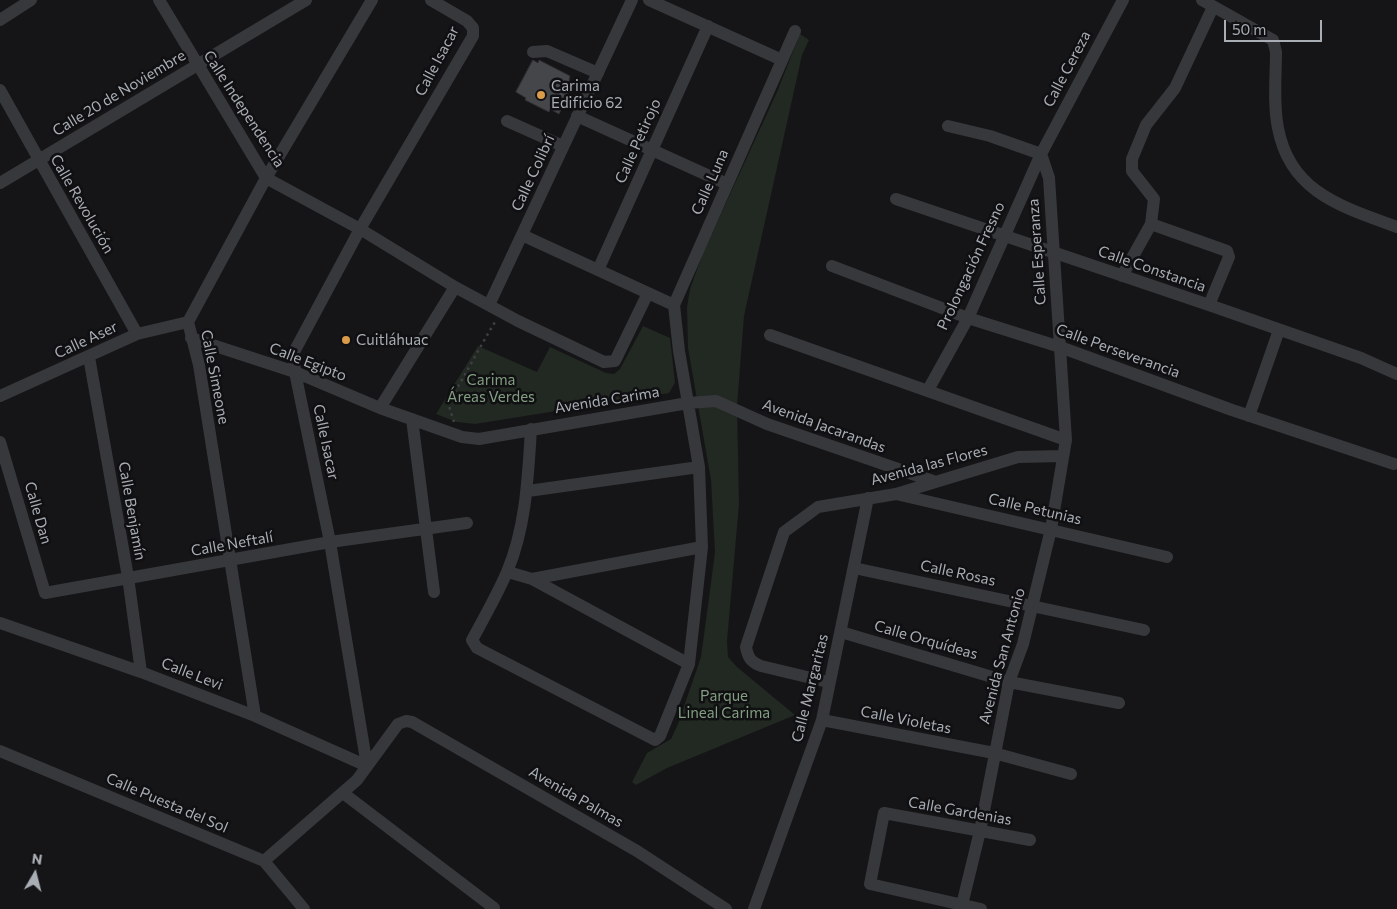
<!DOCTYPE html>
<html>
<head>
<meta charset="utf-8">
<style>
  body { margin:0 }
  #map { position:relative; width:1397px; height:909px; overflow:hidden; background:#151517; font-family:Commissioner,sans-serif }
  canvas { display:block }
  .north { position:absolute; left:10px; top:849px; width:50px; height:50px; -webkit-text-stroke:4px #101012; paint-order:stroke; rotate:8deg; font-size:14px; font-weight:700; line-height:20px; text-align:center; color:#a9aeb5 }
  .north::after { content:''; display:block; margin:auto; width:18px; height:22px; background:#a9aeb5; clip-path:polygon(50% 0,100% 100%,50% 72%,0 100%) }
  .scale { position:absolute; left:1224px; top:20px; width:98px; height:22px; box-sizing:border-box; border:2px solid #a9aeb5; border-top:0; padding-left:6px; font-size:15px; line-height:18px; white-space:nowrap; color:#a9aeb5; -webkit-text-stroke:4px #101012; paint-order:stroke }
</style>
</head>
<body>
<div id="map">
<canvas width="1397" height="909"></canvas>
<div class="north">N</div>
<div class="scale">50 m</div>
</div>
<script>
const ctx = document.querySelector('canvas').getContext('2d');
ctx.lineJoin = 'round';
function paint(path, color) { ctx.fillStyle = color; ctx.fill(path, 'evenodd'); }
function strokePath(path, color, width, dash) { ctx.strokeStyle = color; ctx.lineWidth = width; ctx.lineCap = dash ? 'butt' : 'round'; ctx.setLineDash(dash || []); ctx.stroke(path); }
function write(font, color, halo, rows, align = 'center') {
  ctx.font = font + ' Commissioner,sans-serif'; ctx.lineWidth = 5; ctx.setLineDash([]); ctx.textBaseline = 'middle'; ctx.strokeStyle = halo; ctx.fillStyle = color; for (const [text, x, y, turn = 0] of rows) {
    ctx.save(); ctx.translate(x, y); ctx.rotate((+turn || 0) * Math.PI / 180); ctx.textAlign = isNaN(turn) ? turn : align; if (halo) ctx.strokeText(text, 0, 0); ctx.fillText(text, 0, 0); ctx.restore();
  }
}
const green = new Path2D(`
  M800 34 809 40 802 55 744 316 737 406 739 504 727 641 728 657 737 667 795 715 667 768 636 785 632 782 647 753 671 739 678 724 701 657 711 583 715 552 711 480 688 348 687 307 690 289 703 253 777 92Z
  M643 326 670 338 675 383 669 393 475 424 457 422 436 414 478 346 537 372 550 347 606 373 614 374 620 369Z`);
const building = new Path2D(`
  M533 60 538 63 539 60 570 76 569 80 573 83 559 114 550 109 549 112 525 100 526 98 516 92Z`);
const path = new Path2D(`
  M454 422 448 403C465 376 479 348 495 322`);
const minor = new Path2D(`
  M159 0 266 178 360 229 455 287 518 321 604 362 615 361 648 293
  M649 0 782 60
  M1202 0 1273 40 1276 52C1276 76 1273 104 1278 128 1290 193 1343 207 1397 227
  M0 20 31 0
  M533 52 547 51 598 73
  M0 90 137 334
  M577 116 727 184
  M507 121 563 146
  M948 126 990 136 1041 154
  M0 183 306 0
  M896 199 1209 305 1361 358 1397 374
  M1151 224 1227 251 1229 257 1209 305
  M522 235 674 305
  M832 266 968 318 1060 347 1232 410 1394 464
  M598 270 708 26
  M1122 276 1151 224 1154 199 1132 171V159L1146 125 1175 88 1213 7
  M489 305 632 0
  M770 335 1066 440
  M191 338 295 372 380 408 462 437 479 439 688 403 716 401 767 424 933 481
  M89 357 128 577 141 672
  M928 390 968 318 1041 154 1123 0
  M0 396 137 334 188 322
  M380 408 455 287
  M1249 416 1279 330
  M412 419 434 592
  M531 429C528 477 526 527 507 572 497 595 484 618 472 640L477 648 655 740 660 736 689 664 702 547 699 467 679 351 674 305 795 31
  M0 442 45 593 330 542 467 523
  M528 491 699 467
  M896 494 1167 557
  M854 568 1144 630
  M508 572 532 579 702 547
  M532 579 689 664
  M0 623 141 672 255 716 367 766
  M841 632 1009 682 1119 703
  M828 682 761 666C751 662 748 658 746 647L784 532 818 507 896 494 1018 457 1063 456
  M255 716 199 365 188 322 266 178 372 0
  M822 720 994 753 1071 774
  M0 751 264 861 304 909
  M367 766 330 542 295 372 294 352 360 229 473 36V28L467 21 431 0
  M343 793 494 908
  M264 861 357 780 398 724 406 721 412 722 637 851 726 909
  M754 909 822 720 868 498
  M961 909 980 831 1009 682 1023 644 1051 529 1066 440 1049 178 1041 154
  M981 909 870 884 884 813 1030 840`);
const markers = [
  [541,95,5,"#db9c49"],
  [346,340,5,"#db9c49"]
];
const streetNames = [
  ["Calle Isacar",437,61,-62],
  ["Calle Cereza",1067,69,-62],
  ["Calle 20 de Noviembre",119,93,-31],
  ["Calle Independencia",244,109,57],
  ["Calle Petirojo",638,141,-66],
  ["Calle Colibrí",533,173,-65],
  ["Calle Luna",710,182,-66],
  ["Calle Revolución",82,204,60],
  ["Calle Esperanza",1037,252,-94],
  ["Prolongación Fresno",971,266,-65],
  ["Calle Constancia",1152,269,19],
  ["Calle Aser",86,340,-25],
  ["Calle Perseverancia",1118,351,20],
  ["Calle Egipto",308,362,21],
  ["Calle Simeone",215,377,79],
  ["Avenida Carima",607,400,-9],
  ["Avenida Jacarandas",824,426,20],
  ["Calle Isacar",326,442,78],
  ["Avenida las Flores",929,465,-15],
  ["Calle Petunias",1035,509,13],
  ["Calle Benjamín",132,511,80],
  ["Calle Dan",38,513,74],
  ["Calle Neftalí",232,544,-10],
  ["Calle Rosas",958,573,12],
  ["Calle Orquídeas",926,640,16],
  ["Avenida San Antonio",1002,656,-75],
  ["Calle Levi",192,674,21],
  ["Calle Margaritas",810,688,-76],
  ["Calle Violetas",906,720,11],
  ["Avenida Palmas",576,797,30],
  ["Calle Puesta del Sol",167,803,23],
  ["Calle Gardenias",960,811,10]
];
const poiNames = [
  ["Carima",551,86],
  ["Edificio 62",551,103],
  ["Cuitláhuac",356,340]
];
const parkNames = [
  ["Carima",491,380],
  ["Áreas Verdes",491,397],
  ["Parque",724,696],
  ["Lineal Carima",724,713]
];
paint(green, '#222822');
paint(building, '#444649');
strokePath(building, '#303033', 1);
strokePath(path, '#3d3f42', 2.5, [2.5, 4]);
strokePath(minor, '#37383b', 12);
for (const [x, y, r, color] of markers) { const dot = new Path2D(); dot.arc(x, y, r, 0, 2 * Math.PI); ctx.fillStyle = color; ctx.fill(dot); strokePath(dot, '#101012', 2); }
write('15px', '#a9aeb5', '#101012', streetNames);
write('15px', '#a9aeb5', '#101012', poiNames, 'left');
write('15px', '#839e82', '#101012', parkNames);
</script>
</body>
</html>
